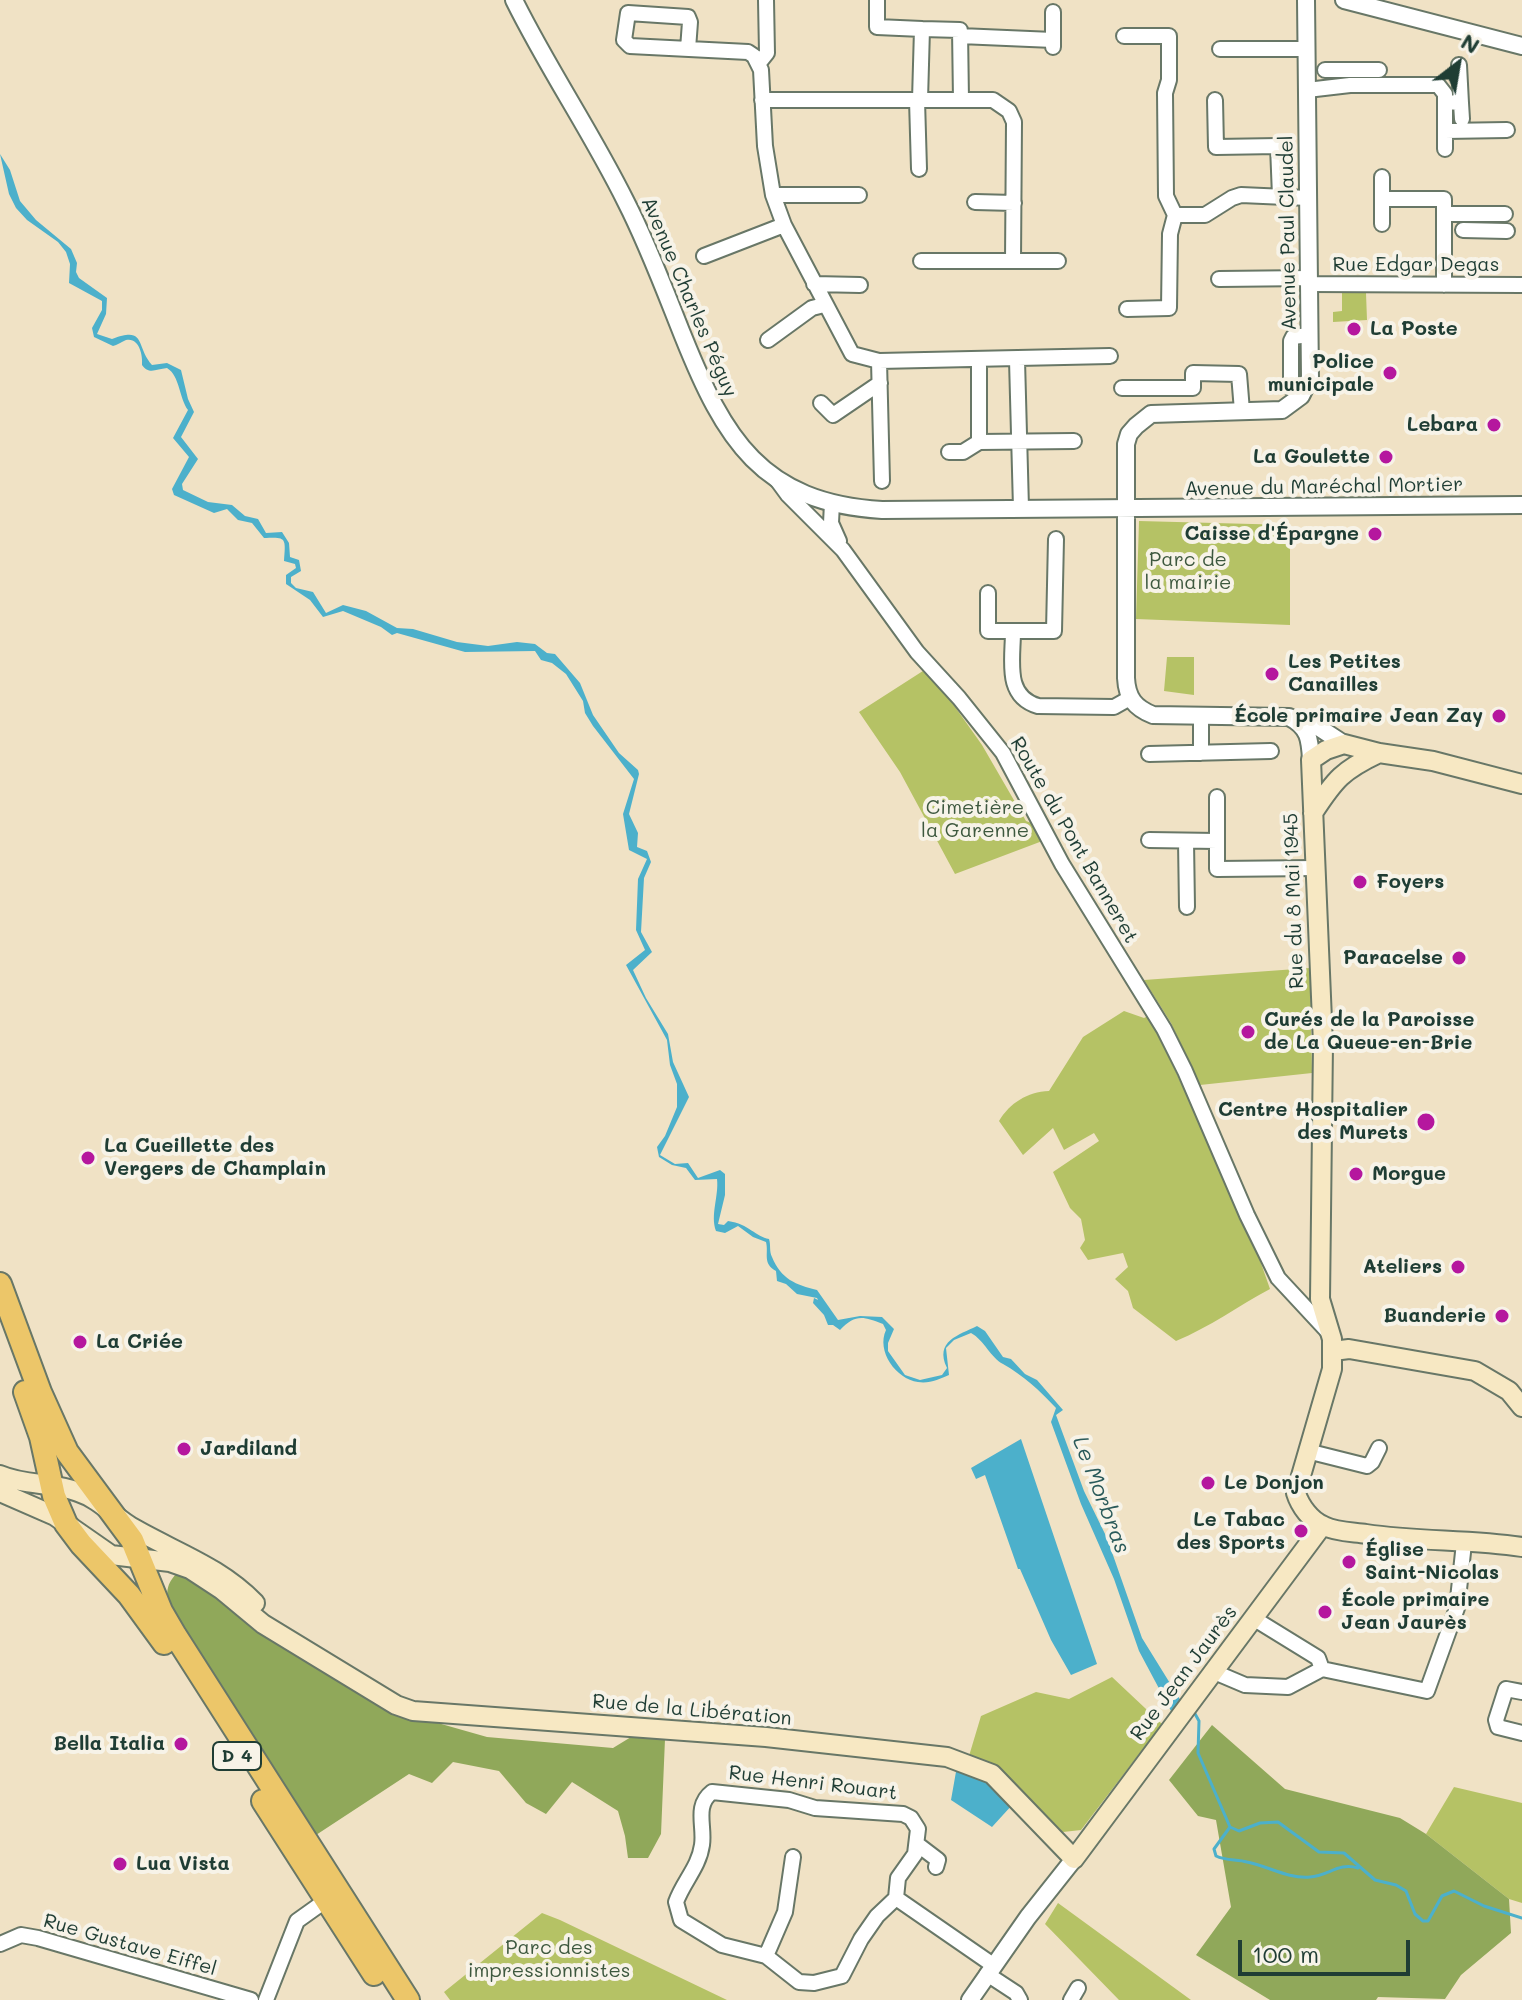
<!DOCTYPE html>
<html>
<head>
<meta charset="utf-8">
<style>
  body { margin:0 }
  #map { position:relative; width:1522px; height:2000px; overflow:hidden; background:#f0e2c5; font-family:Mali,sans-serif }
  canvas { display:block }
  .north { position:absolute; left:1418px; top:24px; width:80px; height:80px; -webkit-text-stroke:6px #f7f3e8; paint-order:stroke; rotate:31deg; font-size:22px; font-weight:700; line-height:32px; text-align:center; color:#1f3d34 }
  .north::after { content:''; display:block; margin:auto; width:28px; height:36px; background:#1f3d34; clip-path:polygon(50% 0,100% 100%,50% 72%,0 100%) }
  .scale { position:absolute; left:1238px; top:1940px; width:172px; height:36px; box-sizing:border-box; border:4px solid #1f3d34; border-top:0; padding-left:10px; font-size:24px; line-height:28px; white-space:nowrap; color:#1f3d34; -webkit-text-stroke:6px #f7f3e8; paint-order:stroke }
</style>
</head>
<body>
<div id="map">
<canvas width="1522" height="2000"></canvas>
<div class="north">N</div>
<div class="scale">100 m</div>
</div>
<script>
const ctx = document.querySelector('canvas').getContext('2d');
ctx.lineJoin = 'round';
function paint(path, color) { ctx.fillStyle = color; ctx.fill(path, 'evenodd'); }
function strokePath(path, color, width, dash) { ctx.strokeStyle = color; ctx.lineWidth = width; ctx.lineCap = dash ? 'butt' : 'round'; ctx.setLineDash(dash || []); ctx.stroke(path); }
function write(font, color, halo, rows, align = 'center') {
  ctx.font = font + ' Mali,sans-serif'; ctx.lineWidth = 8; ctx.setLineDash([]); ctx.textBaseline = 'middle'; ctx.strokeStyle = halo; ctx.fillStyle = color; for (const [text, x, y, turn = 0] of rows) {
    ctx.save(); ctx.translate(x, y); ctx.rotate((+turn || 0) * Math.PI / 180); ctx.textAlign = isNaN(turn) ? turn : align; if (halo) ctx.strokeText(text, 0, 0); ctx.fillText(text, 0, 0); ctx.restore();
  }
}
const green = new Path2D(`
  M1342 293H1366L1367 320 1333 322V312L1342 311Z
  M1139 521 1290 525V625L1136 619Z
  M1167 657H1194V695L1164 691Z
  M926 669 936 680 982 745 1026 821 1037 825 1045 840 955 874 900 772 859 712Z
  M1310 968 1312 1073 1200 1085 1171 1023 1144 980Z
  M1124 1011 1144 1018 1150 1015 1255 1246 1270 1289C1238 1306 1210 1327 1176 1341L1133 1308 1128 1291 1115 1279 1128 1267 1123 1253 1088 1260 1080 1248 1085 1240 1081 1219 1070 1208 1053 1172 1099 1141 1094 1133 1064 1150 1053 1128 1023 1155 999 1121C1010 1103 1027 1092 1049 1091L1083 1037Z
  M1112 1677 1162 1724 1081 1830 1063 1832 993 1765 969 1756 981 1716 1036 1692 1069 1699Z
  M1454 1787 1522 1803V1903L1509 1899 1426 1834Z
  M1058 1903 1191 2000H1119L1045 1924Z
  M542 1913 560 1920 727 2000H450L444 1992Z`);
const forest = new Path2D(`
  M177 1573 192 1576 392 1710 487 1737 613 1748 631 1737 665 1739 661 1834 648 1858H628L625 1836 618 1811 572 1782 546 1814 526 1803 499 1771 453 1762 432 1783 409 1774 316 1835 175 1621C168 1602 161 1589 177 1573Z
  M1212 1725 1285 1789 1400 1818 1426 1834 1509 1899 1511 1933 1461 1975 1445 1999 1378 1997 1376 2000H1270L1196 1955 1231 1907 1216 1820 1198 1816 1169 1780Z`);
const water = new Path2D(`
  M0 154 10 170 20 201 36 220 71 249 77 263 76 272 79 278 107 298 106 314 97 334 112 339C147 326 135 346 152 365L167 363 181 370 188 399 194 412 181 437 198 459 182 484 183 490 208 502 232 505 245 516 258 519 266 533 282 532 289 543 290 557 299 560 301 571 291 577V583L296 588 313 592 326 613 343 605 366 611 397 628 413 629 457 642 488 646 517 642 535 644 547 653 555 654 580 683 593 715 619 753 638 770 639 774 629 814 638 833 637 847 647 851 651 862 644 878 641 932 652 952 633 970 646 998 668 1034 673 1062 689 1097 660 1155 675 1164 688 1163 698 1178 720 1170 725 1174V1195L718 1224 724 1225 728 1221C749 1224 756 1237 769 1239 771 1245 769 1251 772 1257 781 1279 796 1285 817 1290L838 1320 860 1316 882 1317 894 1329 888 1343V1351L905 1375 920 1380 942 1375 947 1368C934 1341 959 1335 977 1326L985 1331 1003 1357 1011 1359 1025 1374 1037 1380 1063 1410 1056 1415 1084 1491 1107 1538 1142 1638 1181 1701 1171 1711 1139 1651 1114 1579 1081 1504 1051 1422 1056 1408C1039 1390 1024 1376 1003 1364 991 1358 984 1340 971 1333L954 1340 946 1348 949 1375C940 1379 929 1384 918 1382 896 1379 876 1351 886 1330L883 1324C863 1316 855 1314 840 1330L833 1325H828L824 1315 813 1303 814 1298 818 1300 817 1298 797 1294 786 1284 777 1281 776 1271C762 1263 769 1254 766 1242L753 1237 738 1226 725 1233 716 1231C710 1215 719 1196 717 1179L695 1180 686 1168 672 1165 659 1157 657 1147 665 1136 677 1107V1084L670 1065 667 1040 626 965 645 950 636 930 638 879 647 859 629 850 623 814 634 779 593 726 585 713 583 701 566 674 552 663 541 660 535 651 465 652 397 633 392 635 381 627 343 611 323 617 310 600 286 584V575L296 568 295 564 284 561C286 537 286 537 264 538L252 523 238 520 227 509 214 513 174 495 172 489 189 457 173 438 188 410C179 398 180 376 167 368 156 369 149 375 142 365 143 355 139 337 126 340 121 342 117 345 113 346L94 337 92 328 102 310V301L69 283 70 264 66 252 58 242 27 220 16 208 9 194Z
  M1021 1439 1097 1664 1071 1675 1051 1640 1020 1569H1018L985 1475 976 1479 971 1468Z
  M957 1766 987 1779 1013 1804 992 1827 951 1800Z`);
const stream = new Path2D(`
  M1194 1712 1199 1721 1198 1753 1230 1827 1239 1831 1260 1823 1278 1822 1319 1852 1344 1853 1375 1880 1396 1885 1406 1891 1415 1914 1423 1921H1428L1442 1896 1454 1891 1484 1906 1522 1918
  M1230 1827 1214 1849 1216 1856C1226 1861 1237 1859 1247 1862 1268 1866 1288 1879 1310 1877 1328 1876 1339 1862 1358 1868`);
const minor = new Path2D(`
  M877 0V27L922 29
  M960 36 1053 40
  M1124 36H1169V80L1165 93 1166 196 1175 215 1170 234 1169 308 1127 309
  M1053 47V12
  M688 49 690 22 688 17 628 13 624 40 630 46 748 52 754 56 761 70 765 146 773 195 784 225 852 354 879 361 1110 356
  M1220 49H1306
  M759 63 767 53 766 0
  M1325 70H1379
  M1307 90 1350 85H1438L1445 94V149
  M762 100H993L1009 111 1014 122 1013 261
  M917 100 919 169
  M920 100 922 29 960 30 961 100
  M1215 100 1216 147 1278 146 1280 196
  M1445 102 1461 103 1459 65
  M1461 103 1462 119
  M1445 131 1507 130
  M773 195H859
  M1382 199H1444V285
  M975 202 1014 203
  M1444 214H1505
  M1175 215H1205L1232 198 1241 195 1308 198
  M1382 224V177
  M1463 230 1507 231
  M704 256 784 225
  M921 261H1058
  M1219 279 1309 278
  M814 284 860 285
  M1309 284 1522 285
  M768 340 812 308 824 305
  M979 360V442L1074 441
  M1017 360 1021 508
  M879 361 882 481
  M1122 388H1193V373L1239 374 1242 411
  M1291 388V341L1293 337 1309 335
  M821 403 833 415 880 383
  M949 452H963L979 442
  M777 480 788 495 843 550 917 652 959 698 1003 753 1062 864 1164 1029 1185 1071 1247 1215 1278 1278 1330 1334
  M832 503 831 523 839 541
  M988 593V631H1054L1056 539
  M1013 631C1013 660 1004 696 1038 706L1114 707 1130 698
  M1201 716V753
  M1149 754 1271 751
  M1217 797V869L1315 868
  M1149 840 1217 841
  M1186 841 1187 907
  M1307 1451 1367 1466 1372 1462 1379 1448
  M1253 1618 1318 1658 1322 1669
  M1212 1671 1245 1685 1288 1687 1322 1669 1427 1691 1457 1608 1464 1543
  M1522 1692 1506 1689 1496 1720 1498 1727 1522 1733
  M712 1792 789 1800 815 1808 903 1814 911 1818 918 1829 915 1854 898 1878 896 1898 877 1916 861 1939 842 1976 814 1983 799 1982 766 1956 722 1945 681 1920 676 1902C683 1882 699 1867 702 1845 705 1826 694 1806 712 1792Z
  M917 1844 938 1860 936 1867
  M896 1898 993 1965
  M0 1944 21 1935 38 1938 251 2000
  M766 1956 785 1912 793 1857
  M987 1974 1016 1993 1020 2000
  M266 2000 297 1921 332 1896
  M1071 2000 1078 1988`);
const tertiary = new Path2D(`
  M514 0C548 69 592 133 626 202 648 245 665 291 683 336 724 438 761 503 882 510L1522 505
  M1306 0 1310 378 1301 396 1282 410 1151 414 1136 426 1129 434 1126 444V678C1127 698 1135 708 1153 715L1289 717C1309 727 1310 740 1311 760
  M1344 0 1522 46
  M1296 719 1315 725 1344 744
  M970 2000 1028 1917 1074 1859`);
const secondary = new Path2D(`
  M1311 760 1323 1044 1320 1299 1332 1339V1369L1296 1493C1300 1506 1311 1521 1324 1526 1336 1532 1353 1532 1366 1534 1418 1542 1471 1539 1522 1547
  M1311 760 1326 750 1344 744 1379 753 1433 761 1522 784
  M1313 813C1335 779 1343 770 1379 753
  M1333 1351 1349 1349 1475 1371 1509 1391 1522 1407
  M0 1475C25 1486 53 1482 78 1492 100 1499 115 1518 135 1529 177 1553 220 1567 255 1603
  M0 1492 55 1516 111 1555 170 1562 190 1569 222 1590 263 1624 396 1705 413 1711 766 1737 947 1757 992 1774 1074 1859 1322 1526`);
const primary = new Path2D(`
  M0 1284 40 1392 67 1452 132 1540 161 1611 175 1635 408 2000
  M25 1392 41 1437 54 1496 66 1524 81 1544 129 1595 164 1643
  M263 1801 374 1974`);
const markers = [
  [1354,329,8,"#b5179e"],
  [1390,373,8,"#b5179e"],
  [1494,425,8,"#b5179e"],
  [1386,457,8,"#b5179e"],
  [1375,534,8,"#b5179e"],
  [1272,674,8,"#b5179e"],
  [1499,716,8,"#b5179e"],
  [1360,882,8,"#b5179e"],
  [1459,958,8,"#b5179e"],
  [1248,1032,8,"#b5179e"],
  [1426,1122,10,"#b5179e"],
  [88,1158,8,"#b5179e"],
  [1356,1174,8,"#b5179e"],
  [1458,1267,8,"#b5179e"],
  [1502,1316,8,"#b5179e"],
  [80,1342,8,"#b5179e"],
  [184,1449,8,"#b5179e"],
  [1208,1483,8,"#b5179e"],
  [1301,1531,8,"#b5179e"],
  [1349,1562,8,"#b5179e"],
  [1325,1612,8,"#b5179e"],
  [181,1744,8,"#b5179e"],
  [120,1864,8,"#b5179e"]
];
const shields = [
  [237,1756,48]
];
const shieldNames = [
  ["D 4",237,1756]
];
const streetNames = [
  ["Avenue Paul Claudel",1288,233,-91],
  ["Rue Edgar Degas",1416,265],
  ["Avenue Charles Péguy",689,297,67],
  ["Avenue du Maréchal Mortier",1324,487,-1],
  ["Route du Pont Banneret",1074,840,60],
  ["Rue du 8 Mai 1945",1294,901,-92],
  ["Rue Jean Jaurès",1184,1673,-53],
  ["Rue de la Libération",692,1710,5],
  ["Rue Henri Rouart",813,1783,7],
  ["Rue Gustave Eiffel",130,1945,16]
];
const poiNames = [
  ["La Poste",1370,329],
  ["Police",1374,362,"right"],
  ["municipale",1374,385,"right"],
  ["Lebara",1478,425,"right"],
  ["La Goulette",1370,457,"right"],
  ["Caisse d'Épargne",1359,534,"right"],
  ["Les Petites",1288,662],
  ["Canailles",1288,685],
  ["École primaire Jean Zay",1483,716,"right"],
  ["Foyers",1376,882],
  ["Paracelse",1443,958,"right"],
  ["Curés de la Paroisse",1264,1020],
  ["de La Queue-en-Brie",1264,1043],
  ["Centre Hospitalier",1408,1110,"right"],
  ["des Murets",1408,1133,"right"],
  ["La Cueillette des",104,1146],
  ["Vergers de Champlain",104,1169],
  ["Morgue",1372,1174],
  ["Ateliers",1442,1267,"right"],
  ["Buanderie",1486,1316,"right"],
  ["La Criée",96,1342],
  ["Jardiland",200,1449],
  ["Le Donjon",1224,1483],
  ["Le Tabac",1285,1520,"right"],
  ["des Sports",1285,1543,"right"],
  ["Église",1365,1550],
  ["Saint-Nicolas",1365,1573],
  ["École primaire",1341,1600],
  ["Jean Jaurès",1341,1623],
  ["Bella Italia",165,1744,"right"],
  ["Lua Vista",136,1864]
];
const parkNames = [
  ["Parc de",1188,560],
  ["la mairie",1188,583],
  ["Cimetière",975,808],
  ["la Garenne",975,831],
  ["Parc des",549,1948],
  ["impressionnistes",549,1971]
];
const waterNames = [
  ["Le Morbras",1101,1495,69]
];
paint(green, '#b5c265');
paint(forest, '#90a85a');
paint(water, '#4cb0cb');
strokePath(stream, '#4cb0cb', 3);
strokePath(minor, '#687767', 18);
strokePath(tertiary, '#687767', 20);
strokePath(secondary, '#687767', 22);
strokePath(primary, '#687767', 26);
strokePath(minor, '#fff', 14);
strokePath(tertiary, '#fff', 16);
strokePath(secondary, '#f7e8c3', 18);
strokePath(primary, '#ecc669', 22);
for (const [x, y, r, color] of markers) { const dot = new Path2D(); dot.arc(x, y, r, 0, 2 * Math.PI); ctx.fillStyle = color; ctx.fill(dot); strokePath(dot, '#f7f3e8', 3); }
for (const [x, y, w] of shields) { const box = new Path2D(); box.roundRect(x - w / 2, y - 14, w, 28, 6); ctx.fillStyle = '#f7f3e8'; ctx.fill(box); strokePath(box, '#1f3d34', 2); }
write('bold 18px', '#1f3d34', null, shieldNames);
write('20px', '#1f3d34', '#f7f3e8', streetNames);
write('bold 20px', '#1f3d34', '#f7f3e8', poiNames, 'left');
write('20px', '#3d583e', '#f7f3e8', parkNames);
write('italic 22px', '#2a5a5a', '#f7f3e8', waterNames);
</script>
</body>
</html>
